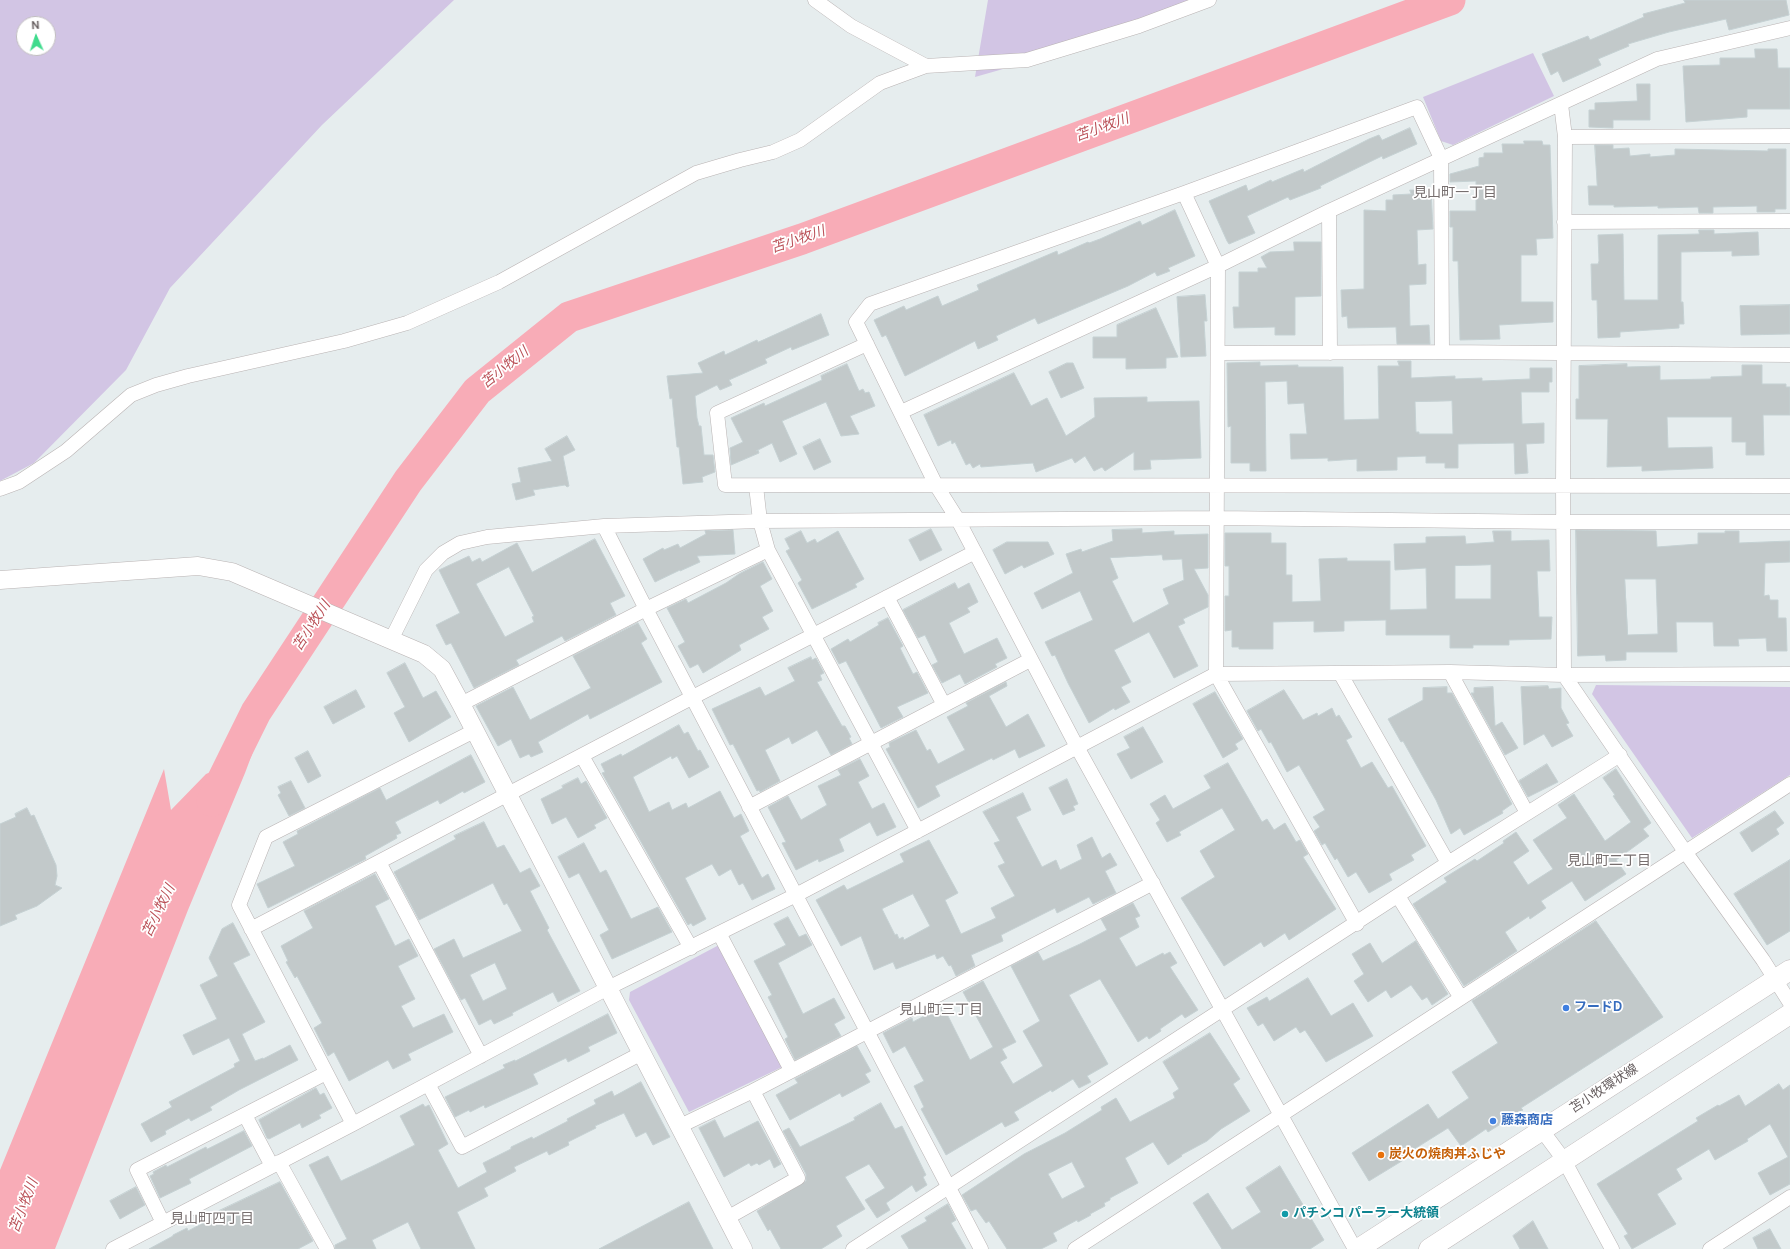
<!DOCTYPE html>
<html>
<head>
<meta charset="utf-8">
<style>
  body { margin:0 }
  #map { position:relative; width:1790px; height:1249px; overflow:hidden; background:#e6edee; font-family:"DM Sans",sans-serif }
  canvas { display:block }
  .north { position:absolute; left:16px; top:16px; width:40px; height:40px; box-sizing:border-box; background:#fff; border:1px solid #c1bebf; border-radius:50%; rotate:357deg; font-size:11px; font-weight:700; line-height:16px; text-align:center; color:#655d5e }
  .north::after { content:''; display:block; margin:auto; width:14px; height:18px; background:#3fdb8d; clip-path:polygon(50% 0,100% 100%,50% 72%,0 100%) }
</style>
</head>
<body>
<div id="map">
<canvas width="1790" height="1249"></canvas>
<div class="north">N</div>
</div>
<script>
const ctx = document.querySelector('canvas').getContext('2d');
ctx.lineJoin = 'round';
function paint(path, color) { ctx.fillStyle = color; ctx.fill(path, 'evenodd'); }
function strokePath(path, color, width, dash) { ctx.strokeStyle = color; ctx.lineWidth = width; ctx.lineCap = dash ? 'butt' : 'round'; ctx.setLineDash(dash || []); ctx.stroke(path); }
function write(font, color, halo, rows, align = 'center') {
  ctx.font = font + ' "DM Sans","Noto Sans JP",sans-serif'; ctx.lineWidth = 3.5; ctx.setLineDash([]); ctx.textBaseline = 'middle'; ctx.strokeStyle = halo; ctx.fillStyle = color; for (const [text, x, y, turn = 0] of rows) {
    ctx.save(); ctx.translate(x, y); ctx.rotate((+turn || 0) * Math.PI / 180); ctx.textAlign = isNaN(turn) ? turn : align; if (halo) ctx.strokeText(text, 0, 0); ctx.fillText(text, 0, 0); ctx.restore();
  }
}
const green = new Path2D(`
  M0 0H454L322 125 170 288 126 370 34 463 0 481ZM24 24H48V48H24Z
  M988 0H1205L1084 46 975 77Z
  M1533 53 1554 96 1453 145 1441 141 1423 97Z
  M1596 685 1790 687V775L1692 838 1592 694Z
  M719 945 782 1067 689 1112 629 1000 630 992Z`);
const water = new Path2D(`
  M260 733 245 773 188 910 55 1249H0V1170L164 769 171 810 206 774 229 764Z`);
const river = new Path2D(`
  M212 801 256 712 408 481 477 391 569 317 802 239 1450 0`);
const building = new Path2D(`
  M1684 0H1786L1789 15 1729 30 1726 19 1669 32 1628 44 1629 46 1598 59 1601 65 1563 82 1558 71 1551 75 1542 54 1588 36 1590 40 1644 17 1643 14 1685 3Z
  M1755 49H1777L1778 68H1790V109H1747V117L1686 122 1683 66 1720 65V58H1755Z
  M1637 84H1650V120H1613V128L1589 127V110H1595V103L1637 101Z
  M1410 128 1417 144 1383 159 1382 156 1320 186 1321 188 1290 200 1288 197 1247 216 1255 233 1229 244 1227 241 1209 201 1246 185 1248 191 1271 180 1272 182 1303 169 1304 172 1369 139 1379 135 1382 140Z
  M1524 141H1542L1543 145H1550L1553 238 1536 239 1537 255H1521V302H1553V322L1499 325 1500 339 1460 340 1458 261H1453V227H1450V211H1476V181L1450 182V174L1479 166V158L1484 157V153H1503L1502 144H1524Z
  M1595 145H1613V149L1629 148 1630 156 1650 154V157L1675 155V149L1768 151V149H1786V209H1775V212H1757V206L1713 207V213H1699L1698 207 1658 208V206L1614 207V205H1589L1588 186H1597Z
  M1410 190H1431L1433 229 1417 230 1418 265 1426 264V284L1409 285 1410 326 1429 325 1430 344H1397L1396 327 1348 328 1347 316 1342 317 1341 290 1364 289V210L1386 211V200H1393V195L1411 194Z
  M1175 210 1195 256 1168 268 1170 271 1157 276 1155 272 1128 286 1038 324 1035 318 996 336 998 340 978 349 975 341 905 376 886 335 882 337 874 320 904 306 906 310 938 296 942 306 979 290 977 285 1057 251 1058 255 1088 242 1089 243 1100 239 1140 221 1142 225Z
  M1699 230H1714V234L1758 232 1759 255 1732 256V251L1681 252V302H1683L1684 324H1679V328L1620 332V337L1598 338 1597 300H1592L1591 264H1598L1599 261 1598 235 1623 234 1624 300H1658V235L1699 234Z
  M1294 242H1321V296L1295 297V335H1275V327L1234 328 1233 307H1239V272H1258V268H1267L1261 257 1270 252 1294 251Z
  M1205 295 1207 321H1204L1206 356 1181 357 1177 297Z
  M1790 305V334L1741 335 1740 306Z
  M1156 308 1178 357 1166 358V368L1126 369V358H1093V337H1117V325Z
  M821 314 829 335 792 350 791 347 765 359 767 363 729 380 732 385 720 390 717 385 695 396 697 418 699 426H701L704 455H713L715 472 702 477 703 482 683 484 679 447H677L672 398 670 399 667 376 703 373 698 363 724 351 725 355 757 340 758 342Z
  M1398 361H1411V378L1455 376V379L1482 378V381L1530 379V368H1552V382H1549V392H1521L1522 424 1544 423V443L1526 444 1528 473 1515 474 1514 443 1458 444V468H1445V463H1426V456L1397 457V470L1357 471V459L1328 461V458L1291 459 1290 434H1307L1304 403 1288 404 1287 381 1265 382 1266 471H1250V463H1231V426L1228 427 1227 363 1260 362V366L1298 365V367H1343L1344 420 1379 419 1378 366H1399ZM1452 401 1453 434H1419V432H1416L1415 402Z
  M1067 363H1073L1084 388 1061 398 1049 372Z
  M847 364 859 391 863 389 865 393 869 392 875 406 850 416 859 434 841 436 826 402 782 421 797 454 780 462 772 443 756 451 758 450 759 453 731 465 730 448 743 442 731 418 764 403 765 406 822 380 821 376Z
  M1627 364V367L1660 366V380L1711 379V377L1742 376V365H1762V384H1786V387H1790V415H1763L1764 455H1746V442H1732V417H1667L1668 448 1712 447 1713 468 1642 471V466L1607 467 1608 419H1576V399H1579V366Z
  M1014 373 1031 406 1047 398 1066 436 1095 417 1094 398 1147 397V402L1199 401 1201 458 1150 460 1151 469 1134 470V452L1105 471 1102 467 1094 471 1085 456 1075 463 1072 458 1036 472 1033 463 981 467 980 464 973 468 970 463 966 465 955 442 952 444 951 440 938 446 924 415Z
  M567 436 575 450 563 456 569 486 567 487 565 485 533 490 535 495 516 500 512 484 521 482 518 468 552 461 545 449Z
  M820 439 831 462 814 470 803 447Z
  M931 529 942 550 920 561 909 540Z
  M1142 529V533L1174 531V535L1208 534V568L1194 569 1208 595V607L1183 619 1185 623 1178 626 1198 666 1174 678 1149 632 1114 650 1131 682 1121 687 1130 702 1115 710 1114 708 1089 723 1068 683 1055 655 1052 656 1045 642 1093 620 1080 591 1042 609 1034 593 1073 573 1066 554 1081 549 1082 552 1113 541 1112 530ZM1162 555 1163 560 1182 559 1184 580 1163 589 1169 604 1133 623 1112 581 1118 578 1110 558Z
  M733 530 735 554 697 556 700 562 680 571V570L655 582 643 559 663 548 664 550 678 544 680 548 706 534 705 531Z
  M1576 530 1656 531 1657 547 1698 544V533H1725V531H1739V543L1790 541V562L1765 563 1764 596 1769 595 1770 600H1778V618H1786L1787 651H1767L1766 638 1738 639 1739 646H1714L1713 622H1676L1677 652H1626V660L1606 661 1605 655 1578 656ZM1625 579H1656L1658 634 1628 635Z
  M801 531 807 543 815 539 817 543 838 531 864 579 855 584 857 587 812 609 798 583 802 580 786 551 790 549 785 539Z
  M1493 531H1511V541L1549 540 1550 571H1537L1539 617H1552L1551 639 1509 640V645H1473V648H1450V635H1386V620L1344 621V631L1314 632V621L1273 622V649H1239V647H1232V630L1225 631V596H1229V566H1225V533H1271V543H1286V575H1292V602L1321 601 1319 559 1347 558V561H1390V610L1427 609 1426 568 1395 570 1394 544 1426 543V537L1465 536 1466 544 1494 542ZM1491 565V599H1455V566Z
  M595 539 625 596 610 603 616 615 565 641 562 636 516 660 519 665 474 688 451 643 446 645 436 625 460 613 439 570 469 556 472 562 480 558 482 562 517 543 532 572ZM509 567 534 616 532 617 534 622 505 637 476 584Z
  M1007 542H1048L1054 554 1024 568 1022 565 1005 574 993 550Z
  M763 562 772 579 760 586 773 611 762 617 769 629 739 645 741 650 703 673 698 664 690 668 678 646 685 642 667 608 686 599 688 603 726 583 739 574Z
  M955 583 958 589 969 583 978 602 967 608 970 612 949 623 964 654 997 638 1007 658 995 664 997 667 965 684 960 674 942 683 932 665 938 662 925 635 918 638 903 610Z
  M888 618 903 646 900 648 913 674 917 672 928 693 897 707 903 717 881 728 846 661 839 664 831 649 848 639 850 642 879 625 878 623Z
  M638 623 647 639 641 643 662 682 590 719 588 714 538 742 543 752 531 757 529 754 520 758 511 739 498 746 476 706 513 687 530 720 591 688 573 656Z
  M811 657 812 660 816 658 824 673 820 675 822 680 817 682 842 726H845L851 737 849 738 852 744 831 755 817 730 792 744 789 737 765 750 780 781 760 792 759 790 757 791 733 744 730 745 712 709 760 687 765 696 795 681 788 668Z
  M405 663 423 698 436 691 451 717 409 742 394 713 405 707 387 673Z
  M1006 682 1007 686 989 696 1006 727 1028 714 1045 746 1019 758 1015 749 993 760 992 758 935 786 940 796 918 808 886 749 890 747 889 743 916 730 927 751 930 749 938 764 965 750 947 717 968 706 966 703Z
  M1548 686 1549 689 1561 688V708L1569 723 1566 724 1573 736 1552 747 1544 734 1524 745 1521 687Z
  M1447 687V693H1452L1512 804 1502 811 1503 813 1464 835 1460 828 1451 834 1436 800 1403 741 1401 742 1388 719 1423 700V688Z
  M1493 687 1495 726 1502 722 1518 748 1505 755 1471 693H1474V688Z
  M356 690 365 707 333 724 324 707Z
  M1284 690 1303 720 1317 713 1318 716 1332 708 1336 717 1339 715 1352 737 1346 740 1361 768 1372 762 1388 788 1392 786 1426 846 1411 855 1414 860 1389 874 1392 880 1369 893 1356 872 1348 877 1337 858 1335 860 1325 843 1322 845 1314 831 1320 827 1313 817 1325 810 1299 765 1287 772 1271 742 1269 743 1261 729 1258 731 1247 711Z
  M1215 692 1243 739 1235 744 1238 749 1223 758 1193 704Z
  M679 725 684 734 688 732 698 751 700 750 709 767 689 778 677 756 672 759 671 756 633 777 649 812 669 802 672 810 686 803 688 808 720 791 734 818 741 814 749 831 740 836 762 878 768 874 775 889 752 900 743 883 739 885 731 869 719 876 712 864 685 878 706 919 693 926 691 923 688 925 602 773 605 772 601 764 621 754 622 756Z
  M1143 727 1163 762 1131 779 1117 754 1130 748 1124 737Z
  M308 751 321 776 308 783 295 758Z
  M471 755 485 782 464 793 463 791 440 804 438 800 395 822 401 833 396 835 397 838 365 856 366 859 268 908 257 884 295 866 283 842 298 834 297 831 380 788 386 800Z
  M860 759 869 776 858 782 872 809 884 803 896 827 877 836 870 822 839 839 844 851 819 862 818 859 796 870 782 843 786 842 768 807 788 796 801 820 827 805 818 786 841 775 838 770Z
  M1228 763 1262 822 1267 819 1274 830 1285 823 1296 842 1300 840 1308 854 1303 857 1336 909 1289 940 1285 933 1264 947 1261 942 1224 966 1181 898 1215 877 1200 851 1235 830 1222 808 1179 832 1181 835 1167 842 1156 823 1160 820 1150 804 1165 795 1173 809 1211 788 1204 776Z
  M1547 764 1558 782 1528 797 1519 781Z
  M1616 769 1651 823 1643 829 1649 836 1616 860 1626 874 1585 901 1572 881 1541 901 1546 908 1530 919 1529 916 1505 932 1517 951 1464 986 1413 904 1447 882 1444 878 1475 859 1477 861 1504 843 1503 841 1516 832 1529 851 1513 862 1528 885 1553 869 1533 840 1567 818 1558 805 1574 794 1605 841 1631 822 1613 796 1615 795 1603 778Z
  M578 778 581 784 586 781 607 818 594 825 596 828 578 838 566 817 552 824 541 799 563 788 562 786Z
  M1067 779 1078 804 1073 806 1075 810 1063 815 1049 788Z
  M291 781 305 808 289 816 278 795 281 793 278 787Z
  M1023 793 1031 810 1016 817 1042 867 1056 860 1060 870 1082 859 1077 845 1092 837 1102 858 1110 853 1117 865 1105 871 1116 893 1093 904 1089 897 1057 913 1055 908 1001 935 1003 941 971 955 975 966 956 976 951 965 949 966 943 956 937 959 935 954 896 969 893 962 874 970 861 936 841 946 816 900 844 885 847 890 904 862 900 854 929 840 958 893 945 900 961 934 996 918 991 908 1015 896 998 866 1005 863 994 843 1000 841 983 812ZM913 894 930 926 904 940 903 937 899 939 897 934 895 935 882 909Z
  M27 808 31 816 34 815 56 865 57 876 55 885 62 888 37 906 15 915 17 919 0 926V824L16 817 15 814Z
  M1775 811 1784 823 1776 829 1779 834 1752 852 1740 833Z
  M484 822 497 848 504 845 520 873 530 868 540 886 530 891 549 928 547 930 580 991 558 1002 553 992 512 1013 513 1015 494 1024 491 1019 479 1025 465 998 461 1000 434 949 454 939 463 958 522 931 507 903 504 905 493 883 419 920 394 872 456 839 454 836ZM495 963 507 989 483 1001 470 975Z
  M584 843 600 873 606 870 631 919 658 907 672 932 612 959 600 935 609 930 579 873 569 878 558 857Z
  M1790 860V931L1767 945 1734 894Z
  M375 874 389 899 375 906 395 946 409 939 418 956 398 966 415 999 401 1006 413 1028 444 1014 453 1032 408 1054 411 1060 393 1069 388 1060 349 1081 334 1052 328 1056 314 1028 322 1023 297 976 295 978 286 962 288 961 281 946 313 928 304 911Z
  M1133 903 1140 916 1135 918 1139 927 1119 938 1136 967 1163 953 1164 955 1170 952 1177 963 1170 967 1198 1010 1185 1018 1182 1014 1160 1029 1161 1031 1149 1039 1147 1036 1138 1042 1100 979 1069 995 1108 1064 1087 1076 1091 1082 1079 1088 1073 1079 1052 1092 1051 1090 1014 1112 1019 1120 1005 1127 1002 1122 946 1155 921 1109 924 1107 914 1086 924 1081 905 1046 893 1053 883 1033 912 1018 913 1022 943 1006 970 1060 993 1047 963 992 983 981 1016 1042 1002 1049 1007 1058 1000 1062 1013 1084 1043 1066 1023 1031 1040 1021 1011 966 1038 952 1043 961 1080 944 1107 930 1101 919Z
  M788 917 799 937 806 934 812 945 778 963 803 1014 834 998 845 1018 834 1024 841 1036 795 1060 785 1039 788 1037 768 997 772 995 754 961 786 945 774 924Z
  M1596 921 1663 1017 1521 1108 1523 1110 1488 1132 1486 1129 1461 1146 1448 1128 1408 1153 1410 1156 1369 1181 1352 1153 1428 1104 1438 1119 1469 1098 1452 1072 1498 1043 1472 1001Z
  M233 923 250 955 233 963 265 1022 242 1034 255 1061 263 1058V1059L290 1045 298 1060 239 1090 210 1107 212 1110 191 1121 189 1118 165 1131 166 1134 151 1142 141 1124 172 1107 169 1102 235 1067 234 1064 240 1061 229 1038 193 1055 183 1035 217 1019 200 985 218 976 209 958 222 929Z
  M1416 941 1448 994 1432 1005 1427 997 1422 1000 1411 985 1391 998 1386 990 1368 1002 1354 981 1364 974 1352 954 1370 943 1382 963Z
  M1308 978 1331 1016 1353 1003 1373 1036 1326 1062 1305 1030 1300 1033 1296 1027 1274 1041 1263 1023 1258 1026 1247 1008 1267 997 1269 1001Z
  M608 1014 617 1033 588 1047 590 1051 568 1062 566 1058 533 1074 538 1084 485 1108 484 1105 470 1112 469 1110 455 1117 445 1097 505 1068 503 1065 515 1060V1061Z
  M1210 1033 1240 1079 1233 1084 1250 1111 1221 1129 1207 1141 1181 1155 1182 1156 1168 1165 1153 1142 1125 1158 1138 1183 1110 1198V1200L1104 1203 1105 1206 1090 1214 1091 1215 1078 1222 1077 1220 1053 1233 1057 1241 1041 1249H1007L989 1221 986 1223 976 1209 971 1211 962 1195 1024 1154 1065 1133 1102 1110 1101 1107 1116 1098 1130 1122 1175 1098 1173 1093 1179 1089 1163 1062ZM1072 1162 1085 1187 1062 1199 1048 1174Z
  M857 1046 871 1071 865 1074 870 1082 842 1097 840 1093 790 1120 776 1095 798 1083 795 1079Z
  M641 1082 670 1137 653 1145 646 1132 636 1137 624 1113 595 1126 596 1128 568 1142 569 1145 549 1155 547 1151 514 1167 516 1171 484 1188 488 1196 457 1212 475 1249H421L408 1222 372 1240 376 1249H335V1245L347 1239 309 1165 328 1156 341 1181 375 1165 415 1145 400 1116 423 1104 425 1107 429 1105 448 1144 438 1150 458 1188 487 1172 483 1163 511 1149V1147L532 1137 533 1139 568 1121 567 1119 596 1104 594 1100 612 1091 614 1096Z
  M1779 1084 1783 1090 1790 1085V1184L1770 1195 1758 1173 1788 1157 1770 1124 1747 1139 1748 1141 1715 1160 1709 1149 1676 1169 1682 1179 1657 1194 1676 1224 1632 1249 1624 1236 1628 1234 1597 1184 1698 1121 1696 1118 1718 1105 1719 1106 1739 1095 1745 1106Z
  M316 1088 320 1095 324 1093 332 1108 319 1115 321 1118 302 1128 300 1123 269 1139 267 1138 259 1120Z
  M881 1103 895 1129 902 1126 926 1175 923 1177 927 1185 916 1192 912 1185 886 1203 890 1210 877 1218 865 1200 885 1188 869 1164 845 1177 865 1209 836 1226 842 1236 821 1249H781L770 1229 768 1231 757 1211 806 1181V1174L783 1131 789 1128 800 1147 855 1120 854 1118Z
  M715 1120 724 1138 758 1121 781 1164 774 1168 770 1159 759 1165 757 1163 751 1166 749 1163 724 1177 699 1128Z
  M244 1131 252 1146 189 1179 191 1183 160 1198 150 1176 154 1174 153 1172 166 1165 167 1167 206 1147 207 1149Z
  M1280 1166 1324 1240 1310 1249H1222L1193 1203 1208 1193 1232 1230 1261 1212 1246 1188Z
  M280 1182 313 1241 298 1249H149L173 1236V1235L187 1228 188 1231 220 1214 219 1211Z
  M136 1187 145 1205 120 1219 110 1201Z
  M689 1202 713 1249H599L656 1219Z
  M948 1204 956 1220 951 1223 966 1249H909L901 1236 927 1221 925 1218Z
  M1533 1221 1548 1249H1520L1513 1236Z
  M1770 1229 1781 1249H1758L1753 1238Z`);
const minor = new Path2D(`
  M815 0 851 26 926 66
  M1561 104 1565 137 1563 485 1564 675 1686 853 1763 960 1790 1003
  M1565 137 1790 136
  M1184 193 1218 266 1216 674 1357 924
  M1329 211 1330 353
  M1564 222 1790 221
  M867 344 717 413 725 485 1790 486
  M1218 353 1442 352 1790 355
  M901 412 1218 266 1329 211 1657 59 1790 28
  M756 486 760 521 768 550 918 831
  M0 489 19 482 66 451 131 395 156 385 188 376 344 341 407 323 499 282 696 173 740 160 773 152 800 140 880 83 926 66 1027 60 1139 26 1209 0
  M604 526 646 609 981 1249
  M887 597 944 705
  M391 640 426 570 443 553 460 543 487 537 604 526 760 521 1216 518 1563 522H1790
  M1450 672 1527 813
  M1340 673 1448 863
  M461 704 646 609 768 550
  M582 756 691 948
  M749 807 1030 660
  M379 862 481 1056
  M1398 896 1461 998
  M251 929 693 697 975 552
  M719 933 791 1070
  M428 1084 462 1147 642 1053
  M245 1115 272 1166
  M353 1124 239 905 266 837 474 731
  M680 1126 753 1091 1153 883
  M1541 1129 1564 1160 1612 1249
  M279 1162 327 1249
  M727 1218 798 1178 753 1091
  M163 1223 137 1170 326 1073
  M113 1249 353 1124 608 988 796 895 1216 674 1450 672 1564 675 1790 674
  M853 1249 1448 863 1620 755
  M1075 1249 1790 784
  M1355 1249 1077 747 958 520 936 485 856 322 870 304 1184 193 1417 107 1441 158 1442 352
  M1710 1249 1790 1197`);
const tertiary = new Path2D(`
  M0 580 198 566 232 572 424 654 442 669 461 704 743 1249`);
const secondary = new Path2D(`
  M1358 1249 1790 970
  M1429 1249 1790 1014`);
const markers = [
  [1566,1008,4,"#3f7fe0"],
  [1493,1121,4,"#3f7fe0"],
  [1381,1155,4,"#e8710a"],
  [1285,1214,4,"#0f9aa8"]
];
const shopNames = [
  ["フードD",1574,1008],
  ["藤森商店",1501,1121]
];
const streetNames = [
  ["苫小牧環状線",1604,1089,-33]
];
const foodNames = [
  ["炭火の焼肉丼ふじや",1389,1155]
];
const cultureNames = [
  ["パチンコ パーラー大統領",1293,1214]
];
const waterNames = [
  ["苫小牧川",1102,128,-20],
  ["苫小牧川",798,240,-19],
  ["苫小牧川",505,368,-39],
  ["苫小牧川",312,626,-57],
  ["苫小牧川",159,911,-64],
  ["苫小牧川",24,1206,-69]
];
const neighbourhoodNames = [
  ["見山町一丁目",1455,193],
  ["見山町二丁目",1609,861],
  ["見山町三丁目",941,1010],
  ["見山町四丁目",212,1219]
];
paint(green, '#d2c5e4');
paint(water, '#f8acb7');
strokePath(river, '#f8acb7', 31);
paint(building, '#c2c9ca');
strokePath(building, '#c5d1d3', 1);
strokePath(minor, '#b9b3b3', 15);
strokePath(tertiary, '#b9b3b3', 19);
strokePath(secondary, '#bcb4b5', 21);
strokePath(minor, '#fff', 14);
strokePath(tertiary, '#fff', 18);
strokePath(secondary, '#fff', 20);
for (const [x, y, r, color] of markers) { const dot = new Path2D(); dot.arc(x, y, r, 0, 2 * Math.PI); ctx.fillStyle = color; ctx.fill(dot); strokePath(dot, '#fff', 1.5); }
write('bold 13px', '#366cbe', '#fff', shopNames, 'left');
write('13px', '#655d5e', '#fff', streetNames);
write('bold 13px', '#c56008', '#fff', foodNames, 'left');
write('bold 13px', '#0d838f', '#fff', cultureNames, 'left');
write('italic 14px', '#ba5057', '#fff', waterNames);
write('14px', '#776f6f', '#fff', neighbourhoodNames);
</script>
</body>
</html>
